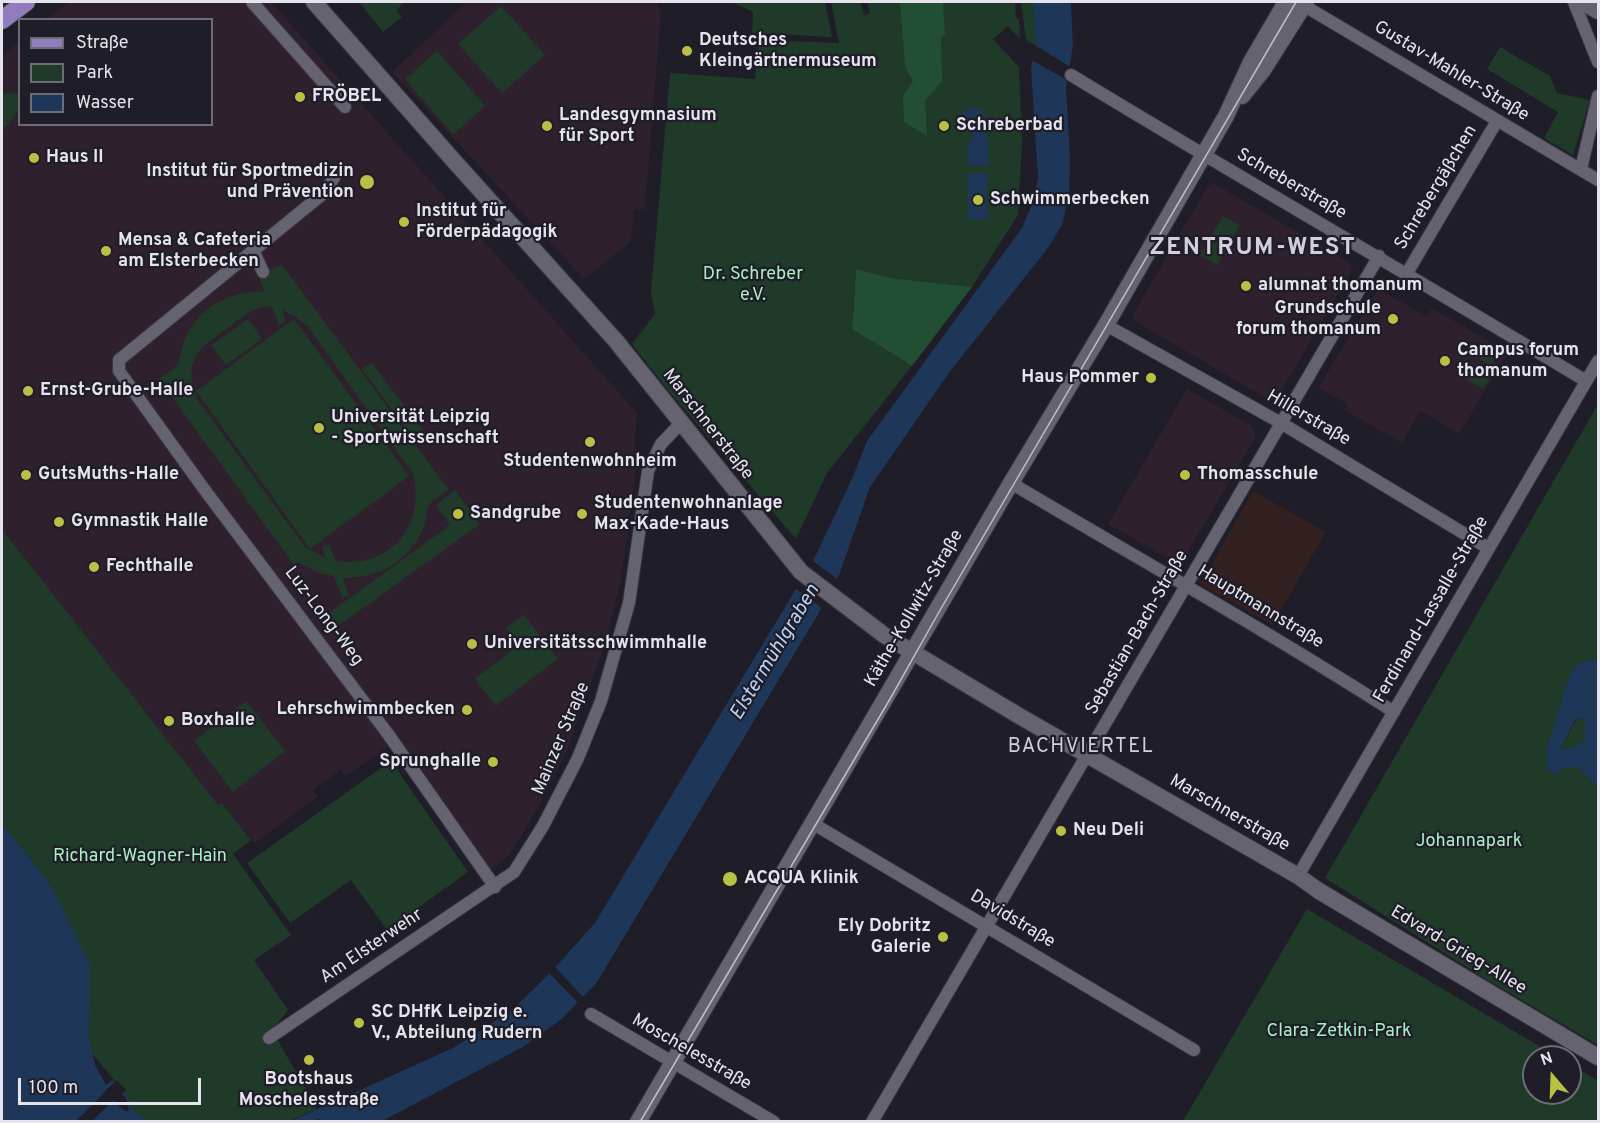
<!DOCTYPE html>
<html>
<head>
<meta charset="utf-8">
<style>
  body { margin:0 }
  #map { position:relative; width:1600px; height:1123px; overflow:hidden; background:#1f1d28; font-family:Overpass,sans-serif }
  canvas { display:block }
  .frame { position:absolute; inset:0; border:3px solid #e5e4ec; pointer-events:none }
  .legend { position:absolute; left:18px; top:18px; width:195px; height:108px; box-sizing:border-box; background:#1f1d28; border:2px solid #6e6d76; margin:0; padding:8px 10px; list-style:none; font-size:18px; color:#e5e4ec }
  .legend li { display:flex; align-items:center; gap:12px; height:30px }
  .legend b { width:30px; border:2px solid #6e6d76 }
  .north { position:absolute; left:1522px; top:1045px; width:60px; height:60px; box-sizing:border-box; background:#1f1d28; border:2px solid #6e6d76; border-radius:50%; rotate:341deg; font-size:16px; font-weight:700; line-height:24px; text-align:center; color:#e5e4ec }
  .north::after { content:''; display:block; margin:auto; width:21px; height:27px; background:#bac045; clip-path:polygon(50% 0,100% 100%,50% 72%,0 100%) }
  .scale { position:absolute; left:18px; top:1078px; width:183px; height:27px; box-sizing:border-box; border:3px solid #e5e4ec; border-top:0; padding-left:8px; font-size:18px; line-height:21px; white-space:nowrap; color:#e5e4ec; -webkit-text-stroke:4px #1f1d28; paint-order:stroke }
</style>
</head>
<body>
<div id="map">
<canvas width="1600" height="1123"></canvas>
<div class="frame"></div>
<ul class="legend">
<li><b style="height:8px;background:#917cbe"></b>Straße</li>
<li><b style="height:16px;background:#1f3a29"></b>Park</li>
<li><b style="height:16px;background:#1e3759"></b>Wasser</li>
</ul>
<div class="north">N</div>
<div class="scale">100 m</div>
</div>
<script>
const ctx = document.querySelector('canvas').getContext('2d');
ctx.lineJoin = 'round';
function paint(path, color) { ctx.fillStyle = color; ctx.fill(path, 'evenodd'); }
function strokePath(path, color, width, dash) { ctx.strokeStyle = color; ctx.lineWidth = width; ctx.lineCap = dash ? 'butt' : 'round'; ctx.setLineDash(dash || []); ctx.stroke(path); }
function write(font, color, halo, rows, align = 'center') {
  ctx.font = font + ' Overpass,sans-serif'; ctx.lineWidth = 4.5; ctx.setLineDash([]); ctx.textBaseline = 'middle'; ctx.strokeStyle = halo; ctx.fillStyle = color; for (const [text, x, y, turn = 0] of rows) {
    ctx.save(); ctx.translate(x, y); ctx.rotate((+turn || 0) * Math.PI / 180); ctx.textAlign = isNaN(turn) ? turn : align; if (halo) ctx.strokeText(text, 0, 0); ctx.fillText(text, 0, 0); ctx.restore();
  }
}
const commercial = new Path2D(`
  M1253 491 1326 532 1272 625 1200 584Z`);
const education = new Path2D(`
  M69 2H271L637 413 634 460H637L631 508 621 579 604 647 567 750 540 804 510 854 491 870 397 740 346 776 341 770 313 790 318 797 254 843 223 803 218 806 2 529V56L19 41 20 124H212V20L47 19Z
  M467 2H657L661 13 645 209 634 210 631 242 584 279 392 72Z
  M1213 183 1349 262 1353 269 1279 395 1273 398H1265L1133 320 1134 313 1207 187Z
  M1378 289 1427 316 1432 308 1508 352 1459 434 1421 411 1402 443 1344 410 1347 407 1346 403 1318 388Z
  M1187 389 1251 425 1255 433V438L1183 560 1176 563 1108 524Z`);
const green = new Path2D(`
  M359 2H404L396 11 402 17 383 32Z
  M732 2H825L832 37 752 33 753 12Z
  M831 2H860L865 16 870 13 867 2H1015L1016 18 1019 19 1020 39 1008 26 993 39 1019 67 1022 145 1018 215 972 287 891 278 856 269 852 329 912 366 827 473 796 539 673 396 632 344 655 314 651 292 670 73 755 79 758 40 839 43Z
  M1021 2H1033L1036 46 1026 40Z
  M501 6 545 55 502 93 458 44Z
  M1500 47 1550 76 1557 93 1590 100 1573 155 1544 138 1558 112 1487 69Z
  M437 51 485 106 453 135 405 79Z
  M6 93 19 94C20 113 15 118 2 130V96Z
  M1223 216 1240 225 1217 265 1200 255Z
  M282 265 449 490C444 493 433 499 430 504 426 510 426 523 422 531 407 563 378 578 343 578L349 595 342 598 334 576 319 573 298 562 294 565 159 379 178 365C181 353 183 340 190 329 205 304 236 290 264 292L258 274ZM266 306 272 307 279 325 286 322 282 310 296 317 309 328 413 474C426 526 390 569 336 561L329 545 322 547 326 558 305 547 197 399C182 359 199 348 229 327 241 318 251 309 266 306Z
  M248 319 262 339 226 365 211 345Z
  M294 319 409 476 310 549 196 391Z
  M1482 345 1498 354 1491 366 1475 356Z
  M1465 359 1492 375 1483 389 1457 373Z
  M372 363 429 439 419 446 362 369Z
  M1598 404V659L1580 662 1548 749 1567 767H1578L1598 788V1045L1484 978 1325 878Z
  M455 490 480 524 338 626 329 613 450 525 436 505Z
  M2 529 218 805 222 803 251 840 233 854 291 935 254 960 288 1010 272 1030 317 1109 289 1121H148L132 1111 128 1097 91 1052 51 885 2 823Z
  M524 615 558 659 496 706 475 679 519 645 506 628Z
  M246 701 285 751 233 792 194 741Z
  M1577 718 1585 720V742L1571 748 1560 750Z
  M391 761 468 872 387 930 351 880 290 923 247 863Z
  M1307 909 1558 1057H1534V1093H1570V1064L1598 1081V1121H1183Z`);
const forest = new Path2D(`
  M900 2H943L945 36 941 37 942 81 925 101 927 136 904 122 903 95 913 82 905 66Z
  M856 269 891 278 972 287 912 366 852 329Z`);
const water = new Path2D(`
  M1033 2H1071L1073 46 1066 86 1070 159 1069 195 1062 225 1048 248 951 370 870 487 839 575 817 616 597 982 563 1018 523 1047 382 1121H317L321 1119V1118L312 1121 289 1122 453 1048 511 1011 550 973 595 923 814 559 852 479 867 441 1022 228 1033 202 1038 178 1031 68 1036 46Z
  M972 107 982 110 986 117 989 165 968 166 967 144 972 141V133L965 129 961 120 964 111Z
  M988 173 989 181H986L988 219 969 220 967 174Z
  M1598 659V788L1578 767H1567L1556 774 1547 769V749L1570 674 1580 662ZM1576 718 1585 720V741L1571 748 1560 750Z
  M2 823 51 885 90 965 89 1038 95 1065 106 1085 112 1080 128 1097 132 1110 148 1121H2ZM113 1084 126 1098 129 1111H124L105 1091Z`);
const pier = new Path2D(`
  M1033 44 1072 68 1070 82 1030 59Z
  M810 559 839 580 823 609 794 587Z
  M554 966 585 999 579 1004 548 972Z
  M117 1080 126 1090 120 1095 112 1088 109 1091 116 1098 92 1121H76Z`);
const street = new Path2D(`
  M252 2 345 107
  M1574 2 1598 62
  M1303 5 1598 180
  M1071 75C1242 179 1415 278 1586 381
  M1581 169 1598 96
  M335 176 325 192 119 360V371L204 489 388 734 495 887
  M253 250 263 272
  M1407 273 1497 121
  M1106 325 1281 423 1488 548
  M1011 483C1139 559 1269 632 1394 712
  M812 823 1194 1050
  M1298 876 1598 361
  M591 1014 774 1122
  M269 1038 514 872 543 826 578 758 601 701 629 603 648 471 661 444 681 423
  M872 1122 1379 256`);
const secondary = new Path2D(`
  M314 2 454 161 616 341 801 572 884 635 1021 717 1298 876 1319 891 1598 1057
  M1582 2 1598 11
  M1242 96 1263 70 1306 2
  M638 1122 1011 483 1106 325 1226 116 1251 62 1286 2`);
const primary = new Path2D(`
  M2 20 26 2`);
const tram = new Path2D(`
  M640 1122 890 699 939 612 1296 2`);
const markers = [
  [687,51,6,"#bac045"],
  [300,97,6,"#bac045"],
  [547,126,6,"#bac045"],
  [944,126,6,"#bac045"],
  [34,158,6,"#bac045"],
  [367,182,8,"#bac045"],
  [978,200,6,"#bac045"],
  [404,222,6,"#bac045"],
  [106,251,6,"#bac045"],
  [1246,286,6,"#bac045"],
  [1393,319,6,"#bac045"],
  [1445,361,6,"#bac045"],
  [1151,378,6,"#bac045"],
  [28,391,6,"#bac045"],
  [319,428,6,"#bac045"],
  [590,442,6,"#bac045"],
  [26,475,6,"#bac045"],
  [1185,475,6,"#bac045"],
  [458,514,6,"#bac045"],
  [582,514,6,"#bac045"],
  [59,522,6,"#bac045"],
  [94,567,6,"#bac045"],
  [472,644,6,"#bac045"],
  [467,710,6,"#bac045"],
  [169,721,6,"#bac045"],
  [493,762,6,"#bac045"],
  [1061,831,6,"#bac045"],
  [730,879,8,"#bac045"],
  [943,937,6,"#bac045"],
  [359,1023,6,"#bac045"],
  [309,1060,6,"#bac045"]
];
const poiNames = [
  ["Deutsches",699,41],
  ["Kleingärtnermuseum",699,62],
  ["FRÖBEL",312,97],
  ["Landesgymnasium",559,116],
  ["für Sport",559,137],
  ["Schreberbad",956,126],
  ["Haus II",46,158],
  ["Institut für Sportmedizin",354,172,"right"],
  ["und Prävention",354,193,"right"],
  ["Schwimmerbecken",990,200],
  ["Institut für",416,212],
  ["Förderpädagogik",416,233],
  ["Mensa & Cafeteria",118,241],
  ["am Elsterbecken",118,262],
  ["alumnat thomanum",1258,286],
  ["Grundschule",1381,309,"right"],
  ["forum thomanum",1381,330,"right"],
  ["Campus forum",1457,351],
  ["thomanum",1457,372],
  ["Haus Pommer",1139,378,"right"],
  ["Ernst-Grube-Halle",40,391],
  ["Universität Leipzig",331,418],
  ["- Sportwissenschaft",331,439],
  ["Studentenwohnheim",590,462,"center"],
  ["GutsMuths-Halle",38,475],
  ["Thomasschule",1197,475],
  ["Studentenwohnanlage",594,504],
  ["Max-Kade-Haus",594,525],
  ["Sandgrube",470,514],
  ["Gymnastik Halle",71,522],
  ["Fechthalle",106,567],
  ["Universitätsschwimmhalle",484,644],
  ["Lehrschwimmbecken",455,710,"right"],
  ["Boxhalle",181,721],
  ["Sprunghalle",481,762,"right"],
  ["Neu Deli",1073,831],
  ["ACQUA Klinik",744,879],
  ["Ely Dobritz",931,927,"right"],
  ["Galerie",931,948,"right"],
  ["SC DHfK Leipzig e.",371,1013],
  ["V., Abteilung Rudern",371,1034],
  ["Bootshaus",309,1080,"center"],
  ["Moschelesstraße",309,1101,"center"]
];
const streetNames = [
  ["Gustav-Mahler-Straße",1451,72,31],
  ["Schreberstraße",1291,185,30],
  ["Schrebergäßchen",1437,188,-59],
  ["Hillerstraße",1308,419,30],
  ["Marschnerstraße",707,425,52],
  ["Hauptmannstraße",1260,608,31],
  ["Käthe-Kollwitz-Straße",915,609,-60],
  ["Ferdinand-Lassalle-Straße",1432,610,-60],
  ["Luz-Long-Weg",323,617,53],
  ["Sebastian-Bach-Straße",1138,633,-60],
  ["Mainzer Straße",562,739,-67],
  ["Marschnerstraße",1229,814,30],
  ["Davidstraße",1012,920,31],
  ["Am Elsterwehr",372,947,-34],
  ["Edvard-Grieg-Allee",1458,951,31],
  ["Moschelesstraße",691,1053,30]
];
const parkNames = [
  ["Dr. Schreber",753,275],
  ["e.V.",753,296],
  ["Johannapark",1469,842],
  ["Richard-Wagner-Hain",140,857],
  ["Clara-Zetkin-Park",1339,1032]
];
const waterNames = [
  ["Elstermühlgraben",776,653,-59]
];
const neighbourhoodNames = [
  ["BACHVIERTEL",1081,748]
];
const districtNames = [
  ["ZENTRUM-WEST",1253,249]
];
paint(commercial, '#332020');
paint(education, '#2e202d');
paint(green, '#1f3a29');
paint(forest, '#224e34');
paint(water, '#1e3759');
paint(pier, '#1f1d28');
strokePath(street, '#393841', 14);
strokePath(secondary, '#393841', 18);
strokePath(primary, '#393841', 20);
strokePath(street, '#666371', 12);
strokePath(secondary, '#666371', 16);
strokePath(primary, '#917cbe', 18);
strokePath(tram, '#bfbec6', 1.5);
for (const [x, y, r, color] of markers) { const dot = new Path2D(); dot.arc(x, y, r, 0, 2 * Math.PI); ctx.fillStyle = color; ctx.fill(dot); strokePath(dot, '#1f1d28', 2); }
write('bold 18px', '#e5e4ec', '#1f1d28', poiNames, 'left');
write('18px', '#e5e4ec', '#1f1d28', streetNames);
write('18px', '#a8f0c0', '#1f1d28', parkNames);
write('italic 20px', '#b7d2f6', '#1f1d28', waterNames);
ctx.letterSpacing = '1.5px';
write('20px', '#d2cede', '#1f1d28', neighbourhoodNames);
ctx.letterSpacing = '0px';
ctx.letterSpacing = '1.5px';
write('bold 24px', '#d2cede', '#1f1d28', districtNames);
ctx.letterSpacing = '0px';
</script>
</body>
</html>
